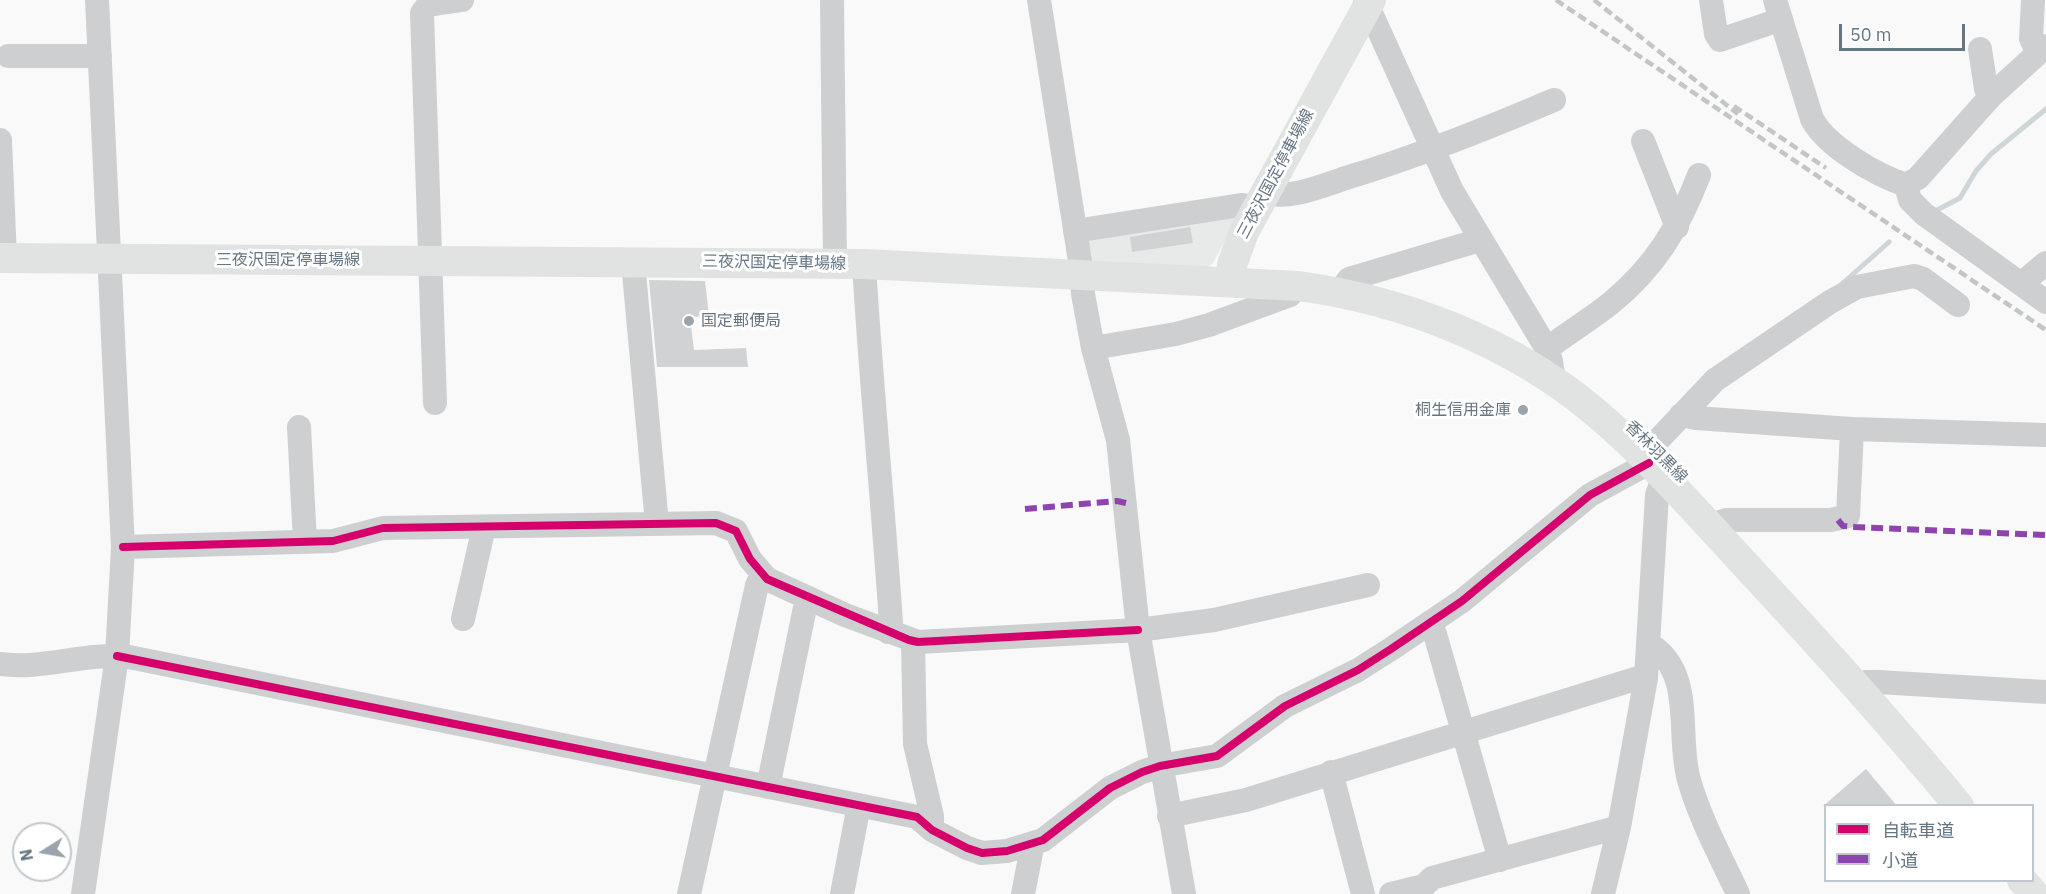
<!DOCTYPE html>
<html>
<head>
<meta charset="utf-8">
<style>
  body { margin:0 }
  #map { position:relative; width:2046px; height:894px; overflow:hidden; background:#f9f9f9; font-family:"IBM Plex Sans","Noto Sans JP",sans-serif }
  canvas { display:block }
  .legend { position:absolute; left:1824px; top:804px; width:210px; height:78px; box-sizing:border-box; background:#fff; border:2px solid #c1c8cd; margin:0; padding:8px 10px; list-style:none; font-size:18px; color:#657683 }
  .legend li { display:flex; align-items:center; gap:12px; height:30px }
  .legend b { width:30px; border:2px solid #c1c8cd }
  .north { position:absolute; left:12px; top:822px; width:60px; height:60px; box-sizing:border-box; background:#fff; border:2px solid #c1c8cd; border-radius:50%; rotate:259deg; font-size:16px; font-weight:700; line-height:24px; text-align:center; color:#657683 }
  .north::after { content:''; display:block; margin:auto; width:21px; height:27px; background:#99a4ac; clip-path:polygon(50% 0,100% 100%,50% 72%,0 100%) }
  .scale { position:absolute; left:1839px; top:24px; width:126px; height:27px; box-sizing:border-box; border:3px solid #657683; border-top:0; padding-left:8px; font-size:18px; line-height:21px; white-space:nowrap; color:#657683; -webkit-text-stroke:4px #fff; paint-order:stroke }
</style>
</head>
<body>
<div id="map">
<canvas width="2046" height="894"></canvas>
<ul class="legend">
<li><b style="height:8px;background:#d6006c"></b>自転車道</li>
<li><b style="height:8px;background:#8e44ad"></b>小道</li>
</ul>
<div class="north">N</div>
<div class="scale">50 m</div>
</div>
<script>
const ctx = document.querySelector('canvas').getContext('2d');
ctx.lineJoin = 'round';
function paint(path, color) { ctx.fillStyle = color; ctx.fill(path, 'evenodd'); }
function strokePath(path, color, width, dash) { ctx.strokeStyle = color; ctx.lineWidth = width; ctx.lineCap = dash ? 'butt' : 'round'; ctx.setLineDash(dash || []); ctx.stroke(path); }
function write(font, color, halo, rows, align = 'center') {
  ctx.font = font + ' "IBM Plex Sans","Noto Sans JP",sans-serif'; ctx.lineWidth = 6; ctx.setLineDash([]); ctx.textBaseline = 'middle'; ctx.strokeStyle = halo; ctx.fillStyle = color; for (const [text, x, y, turn = 0] of rows) {
    ctx.save(); ctx.translate(x, y); ctx.rotate((+turn || 0) * Math.PI / 180); ctx.textAlign = isNaN(turn) ? turn : align; if (halo) ctx.strokeText(text, 0, 0); ctx.fillText(text, 0, 0); ctx.restore();
  }
}
const built = new Path2D(`
  M1241 212 1213 263 1207 268 1086 264 1081 236Z`);
const stream = new Path2D(`
  M1937 210 1960 198 1976 171 1991 154 2046 109
  M1843 283 1889 242`);
const building = new Path2D(`
  M1190 227 1193 243 1132 252 1130 237Z
  M649 280 705 281 709 316 690 317 694 350 746 348 748 367H657Z
  M1866 769 1897 806H1823Z`);
const minor = new Path2D(`
  M832 0 835 264
  M1039 0 1082 274 1083 294 1093 348 1118 440 1138 630 1184 894
  M1365 0 1452 191 1547 349 1551 361 1554 382
  M1711 0 1716 34 1720 40 1779 20
  M1775 0 1812 119C1827 147 1876 175 1906 185L1918 178 1991 96 2046 46
  M2033 0 2031 39 2038 53
  M1980 49 1986 89 1991 96
  M8 56H100
  M0 140 5 258
  M1643 141 1677 227
  M1906 185 1910 200 1924 214 2046 302
  M1265 193C1290 200 1324 185 1349 177 1419 156 1486 129 1554 100
  M1075 231 1241 205 1257 207
  M633 262 657 524
  M864 264C871 384 883 503 891 623L888 632
  M2021 284 2046 263
  M1340 291 1349 279 1480 240
  M1093 348 1176 334 1209 325 1290 295 1298 286
  M1547 349C1567 333 1590 320 1611 303 1655 267 1679 227 1699 175
  M435 403 422 13 428 5 462 0
  M1681 415 1696 418 1852 429 2046 435
  M299 427 305 542
  M1643 456 1715 380 1830 302 1857 287 1914 276 1923 279 1958 305
  M1709 526 1726 520H1831L1848 516 1852 429
  M123 547 333 541 383 528 716 523 736 531 750 559 767 579 845 615 918 642 1138 630 1214 620 1368 585
  M463 619 484 527
  M1429 623 1435 634 1500 860
  M913 641 915 744 932 816V830
  M1649 644C1696 672 1676 735 1689 780 1700 819 1721 857 1738 894
  M0 664C43 670 86 652 129 657L917 817 932 830 967 848 982 853 1007 851 1043 840 1110 788 1142 772 1160 766 1217 756 1285 706 1358 670 1391 649 1462 601 1590 495 1649 463
  M1858 686 1866 682H1878L2046 692
  M1331 772 1363 894
  M768 787 807 598
  M1169 816 1246 800 1635 679 1646 678
  M83 894 117 656 123 547 97 0
  M689 894 757 585 762 575
  M842 894 859 805
  M1023 894 1031 853 1027 845
  M1391 894 1424 886 1432 878 1619 827
  M1603 894 1619 827 1646 678 1657 495 1663 478`);
const major = new Path2D(`
  M0 258 864 264 1298 286C1404 300 1513 343 1595 412 1652 460 1701 517 1751 571 1823 648 1892 725 1959 806
  M1231 282 1232 265 1244 232 1371 0
  M2022 880 2034 894`);
const rail = new Path2D(`
  M1556 0 2046 330
  M1594 0 1738 114
  M1734 106 1826 168`);
const quiet = new Path2D(`
  M1025 509 1117 501 1126 503
  M1838 520 1843 526 1855 527 2046 535`);
const cycleway = new Path2D(`
  M123 547 333 541 383 528 716 523 736 531 750 559 767 579 909 640 918 642 1138 630
  M117 656 917 817 932 830 967 848 982 853 1007 851 1043 840 1110 788 1142 772 1160 766 1217 756 1285 706 1358 670 1391 649 1462 601 1590 495 1649 463`);
const markers = [
  [689,321,6,"#99a4ac"],
  [1523,410,6,"#99a4ac"]
];
const streetNames = [
  ["三夜沢国定停車場線",1276,174,-62],
  ["三夜沢国定停車場線",288,260],
  ["三夜沢国定停車場線",774,263,1],
  ["香林羽黒線",1656,452,45]
];
const poiNames = [
  ["国定郵便局",701,321],
  ["桐生信用金庫",1511,410,"right"]
];
paint(built, '#e8e9e9');
strokePath(stream, '#ced6d9', 5);
paint(building, '#d0d2d3');
strokePath(minor, '#cecfd0', 24);
strokePath(major, '#e1e2e2', 30);
strokePath(rail, '#c3c5c6', 4.5, [9, 4.5]);
strokePath(quiet, '#8e44ad', 6, [12, 6]);
strokePath(cycleway, '#d6006c', 8);
for (const [x, y, r, color] of markers) { const dot = new Path2D(); dot.arc(x, y, r, 0, 2 * Math.PI); ctx.fillStyle = color; ctx.fill(dot); strokePath(dot, '#fff', 2); }
write('16px', '#657683', '#fff', streetNames);
write('16px', '#657683', '#fff', poiNames, 'left');
</script>
</body>
</html>
